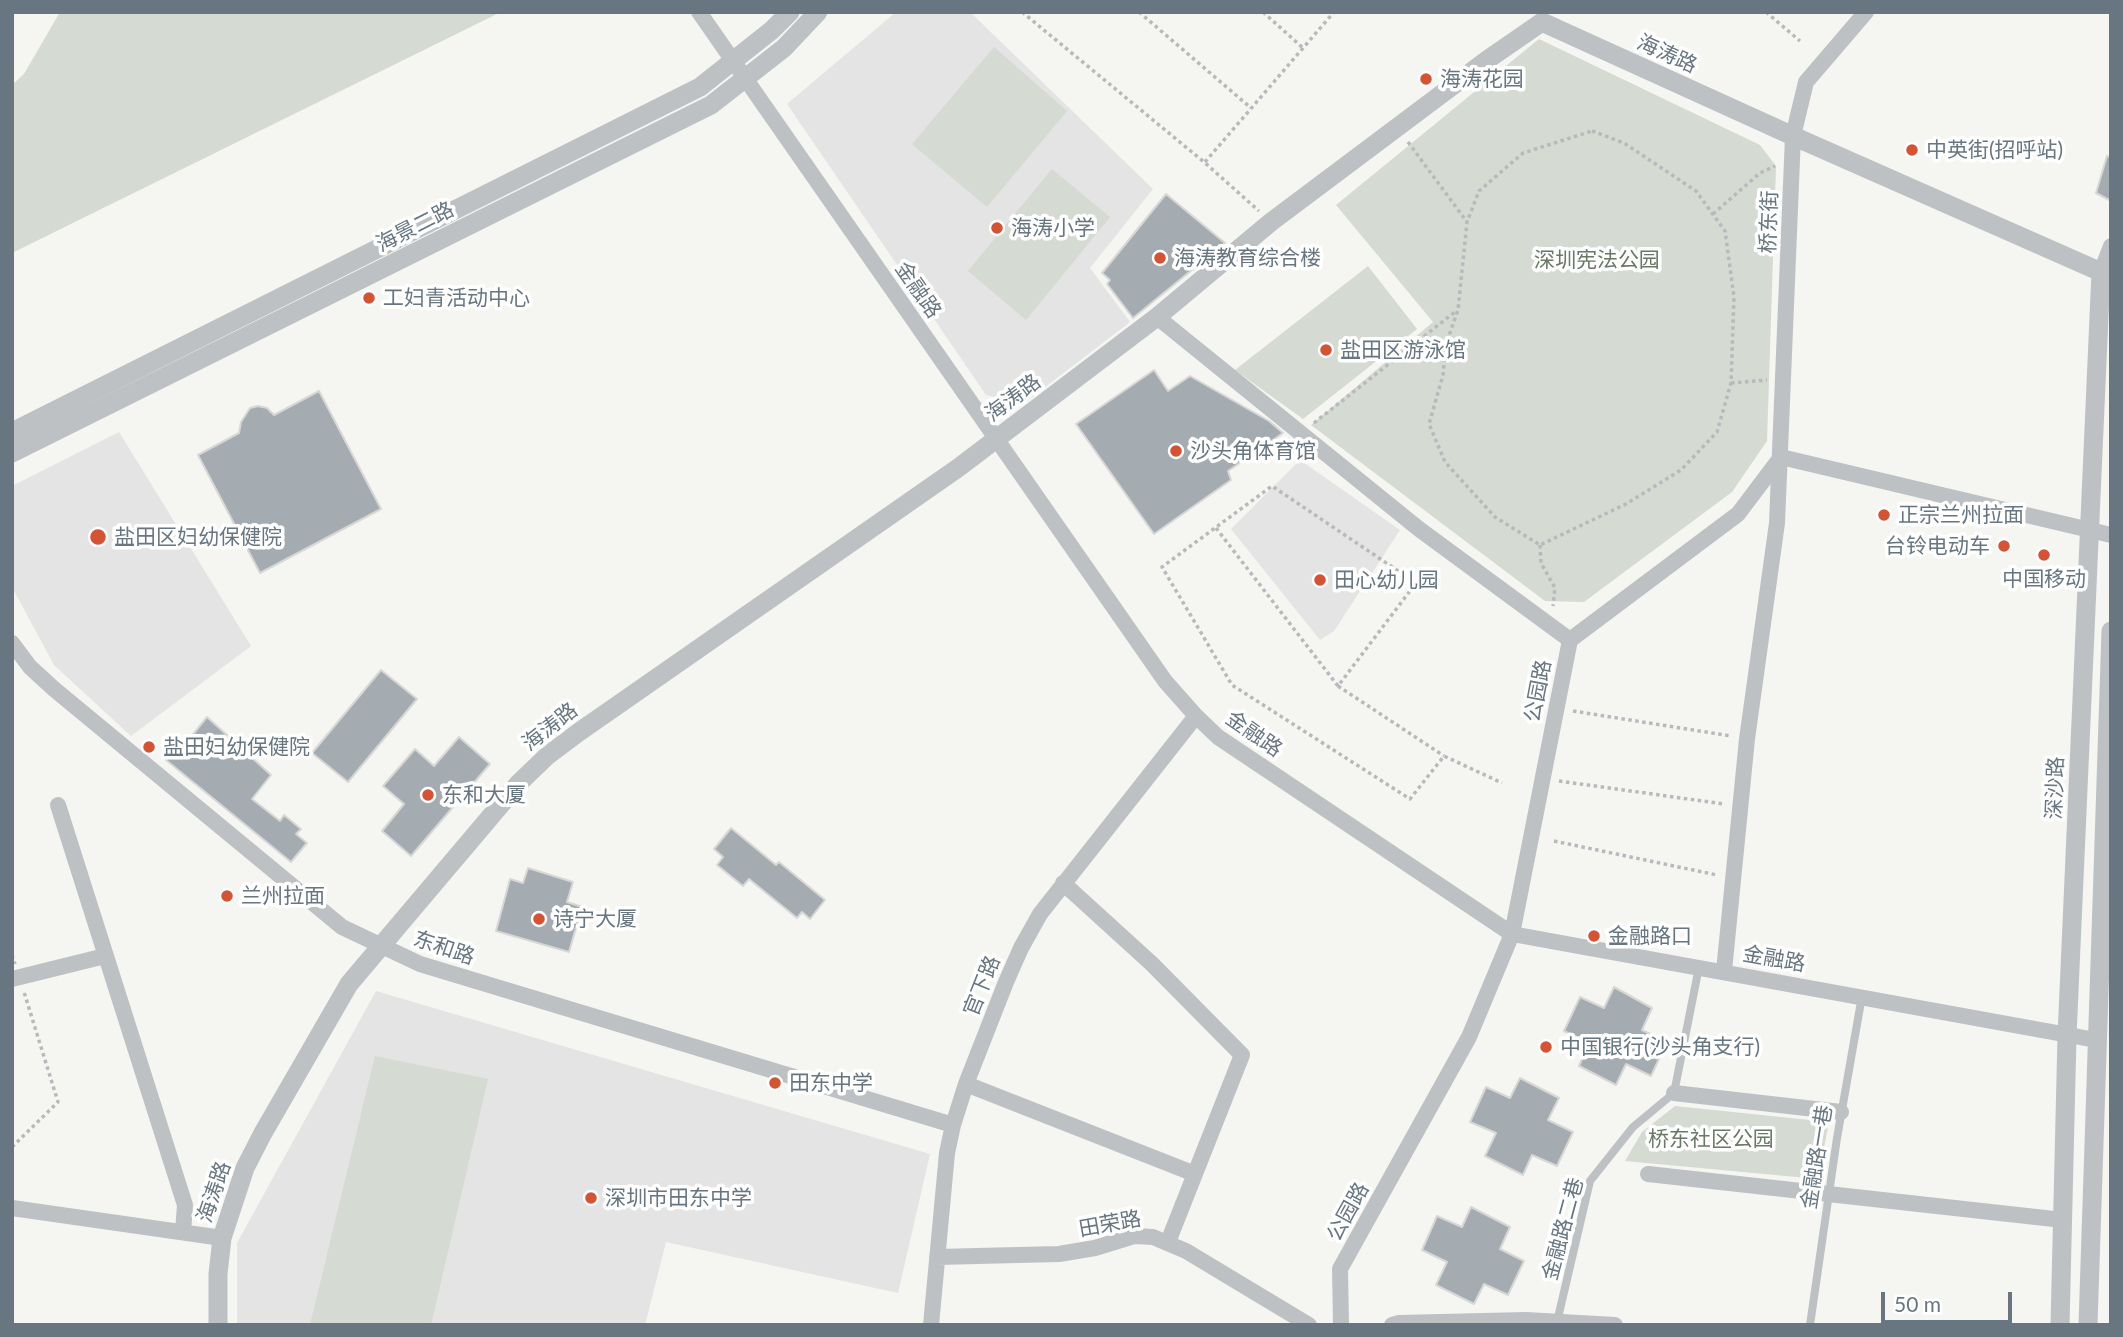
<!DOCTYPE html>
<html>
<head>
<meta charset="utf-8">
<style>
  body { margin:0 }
  #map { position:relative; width:2123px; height:1337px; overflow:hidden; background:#f5f5f2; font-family:Lato,sans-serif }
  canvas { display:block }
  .frame { position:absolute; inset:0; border:14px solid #677681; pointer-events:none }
  .scale { position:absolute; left:1881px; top:1292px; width:131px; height:32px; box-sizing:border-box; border:4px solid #677681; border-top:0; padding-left:9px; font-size:21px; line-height:24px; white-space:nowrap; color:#677681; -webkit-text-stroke:5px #fff; paint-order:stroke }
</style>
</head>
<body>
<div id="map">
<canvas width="2123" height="1337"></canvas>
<div class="frame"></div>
<div class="scale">50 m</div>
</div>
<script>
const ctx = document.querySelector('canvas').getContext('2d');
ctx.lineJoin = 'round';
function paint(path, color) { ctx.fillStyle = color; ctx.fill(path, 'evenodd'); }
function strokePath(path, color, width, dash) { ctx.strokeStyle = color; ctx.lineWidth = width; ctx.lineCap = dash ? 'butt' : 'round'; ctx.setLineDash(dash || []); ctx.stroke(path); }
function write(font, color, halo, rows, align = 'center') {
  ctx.font = font + ' Lato,"Noto Sans SC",sans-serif'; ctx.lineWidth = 7; ctx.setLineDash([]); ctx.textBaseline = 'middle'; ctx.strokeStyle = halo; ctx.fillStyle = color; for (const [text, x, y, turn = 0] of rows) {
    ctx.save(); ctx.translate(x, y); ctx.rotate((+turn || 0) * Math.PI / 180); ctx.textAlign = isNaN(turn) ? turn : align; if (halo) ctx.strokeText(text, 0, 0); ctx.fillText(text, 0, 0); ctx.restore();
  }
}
const built = new Path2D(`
  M896 12H970L1153 189 1090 268 1130 322 1023 404 986 395 787 104Z
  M119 432 251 646 131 736 54 665 12 587V486Z
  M1300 460 1400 530 1334 631 1320 640 1231 529Z
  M376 991 930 1154 898 1293 666 1242 645 1325H237V1243Z`);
const green = new Path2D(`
  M60 12H501L12 253V85L24 74Z
  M1539 39 1760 145 1776 166 1767 441 1732 492 1584 602 1545 601 1311 425 1433 322 1336 205Z
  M994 47 1067 111 987 207 912 144Z
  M1052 169 1110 217 1026 320 968 271Z
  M1368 266 1417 329 1303 419 1235 370Z
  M375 1056 488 1079 431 1325H310Z
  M1675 1106 1829 1122 1818 1179 1625 1161 1642 1132Z`);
const building = new Path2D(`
  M2107 156 2111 157V201L2096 193Z
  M1166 194 1225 243 1133 318 1107 284 1110 280 1102 273Z
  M1154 370 1168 391 1190 376 1269 421 1283 433 1228 471 1231 480 1154 534 1076 424Z
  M319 391 381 509 260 573 198 455 239 433 241 422 250 408 258 406 267 408 274 415Z
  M381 670 417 699 348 782 312 753Z
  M207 717 271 775 252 799 280 821 284 815 301 829 296 834 307 843 291 862 166 760 182 740 186 743Z
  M459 737 490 764 411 856 382 831 404 804 383 786 415 749 434 766Z
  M731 828 776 865 779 862 825 900 810 919 802 912 797 918 749 879 743 886 717 865 723 857 714 849Z
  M528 868 573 882 567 902 582 907 569 952 496 931 510 879 523 883Z
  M1614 987 1652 1008 1642 1030 1667 1042 1651 1076 1626 1064 1616 1085 1579 1066 1589 1043 1564 1031 1580 997 1604 1008Z
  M1520 1078 1559 1098 1548 1120 1573 1132 1557 1166 1532 1155 1523 1175 1485 1156 1496 1133 1470 1122 1486 1087 1510 1098Z
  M1471 1207 1510 1227 1500 1249 1524 1261 1508 1295 1484 1284 1474 1304 1436 1285 1447 1262 1422 1250 1437 1216 1462 1227Z`);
const path = new Path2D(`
  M1022 12 1204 162 1259 211
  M1139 12 1251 108
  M1263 12 1303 48
  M1766 12 1800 41
  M1592 131 1624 143 1696 191 1725 231 1734 297 1731 383 1717 432 1681 470 1626 504 1540 545 1495 517 1445 462 1429 424 1443 375 1446 344 1458 310 1467 222 1479 191 1523 153Z
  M1408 142 1467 222
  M1205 162 1334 12
  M1713 214 1760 173 1775 166
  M1731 383 1767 380
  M1314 423 1456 311
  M1216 528 1338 686 1416 583 1272 486 1162 567 1232 685 1410 799 1444 756 1502 783
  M1540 545 1541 563 1555 588 1553 606
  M1338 686 1444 756
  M1573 711 1731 736
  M1559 781 1724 804
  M1554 841 1717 875
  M12 955 15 964
  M12 1147 58 1102 24 992`);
const service = new Path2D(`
  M1557 1322 1590 1181 1633 1127 1674 1093 1699 967
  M1810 1325 1837 1138 1862 996`);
const minor = new Path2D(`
  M699 12 1165 681 1196 716 1218 737 1512 934 2096 1040
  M2101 272 2111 246
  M1157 317 1419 529 1570 640
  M12 643 30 667 54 689 342 927 420 964 953 1125
  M58 805 185 1205 183 1232
  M1063 883 1152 964 1242 1055 1168 1242
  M1724 971 1747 739 1777 523 1793 136 1806 82 1866 12
  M12 979 105 956
  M966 1084 1195 1174
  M1674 1093 1841 1112
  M1648 1174 2063 1220
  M12 1208 222 1238
  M937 1257 1059 1254 1095 1248 1134 1236 1153 1237 1186 1251 1309 1325
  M931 1325 947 1153 953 1125 966 1084 1006 982 1021 948 1040 914 1196 716
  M1341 1325 1340 1269 1469 1037 1512 934 1570 640 1738 514 1781 457 2111 535
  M1392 1325 1399 1323 1526 1320 1615 1325`);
const tertiary = new Path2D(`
  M12 432 700 87 772 30 790 12
  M12 453 711 105 784 48 818 12
  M218 1325V1274L222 1238 245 1168 263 1133 349 984 519 783 547 756 579 732 958 468 1157 317 1271 222 1487 60 1542 22 1793 136 2101 272
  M2060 1325 2067 1036 2101 272
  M2088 1325 2111 631`);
const markers = [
  [1426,79,7,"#d55232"],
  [1912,150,7,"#d55232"],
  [997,228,7,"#d55232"],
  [1160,258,7,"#d55232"],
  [369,298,7,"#d55232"],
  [1326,350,7,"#d55232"],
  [1176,451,7,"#d55232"],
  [1884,515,7,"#d55232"],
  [98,537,9,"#d55232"],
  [2004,546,7,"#d55232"],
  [2044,555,7,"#d55232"],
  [1320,580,7,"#d55232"],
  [149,747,7,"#d55232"],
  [428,795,7,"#d55232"],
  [227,896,7,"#d55232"],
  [539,919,7,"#d55232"],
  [1594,936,7,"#d55232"],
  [1546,1047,7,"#d55232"],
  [775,1083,7,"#d55232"],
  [591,1198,7,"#d55232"]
];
const streetNames = [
  ["海涛路",1667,54,24],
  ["桥东街",1769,222,-88],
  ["海景二路",415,227,-27],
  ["金融路",918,290,55],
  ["海涛路",1013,398,-37],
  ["公园路",1538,691,-79],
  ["海涛路",550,727,-38],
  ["金融路",1254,734,35],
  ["深沙路",2055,788,-88],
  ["东和路",444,948,19],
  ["金融路",1774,959,10],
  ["官下路",982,986,-68],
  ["金融路一巷",1817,1157,-81],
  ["海涛路",214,1192,-71],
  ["公园路",1348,1212,-61],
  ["田荣路",1110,1224,-10],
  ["金融路二巷",1563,1229,-75]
];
const poiNames = [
  ["海涛花园",1440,79],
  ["中英街(招呼站)",1926,150],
  ["海涛小学",1011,228],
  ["海涛教育综合楼",1174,258],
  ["工妇青活动中心",383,298],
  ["盐田区游泳馆",1340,350],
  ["沙头角体育馆",1190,451],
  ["正宗兰州拉面",1898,515],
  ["盐田区妇幼保健院",114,537],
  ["台铃电动车",1990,546,"right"],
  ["中国移动",2044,579,"center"],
  ["田心幼儿园",1334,580],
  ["盐田妇幼保健院",163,747],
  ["东和大厦",442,795],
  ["兰州拉面",241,896],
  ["诗宁大厦",553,919],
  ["金融路口",1608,936],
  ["中国银行(沙头角支行)",1560,1047],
  ["田东中学",789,1083],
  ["深圳市田东中学",605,1198]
];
const parkNames = [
  ["深圳宪法公园",1597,260],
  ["桥东社区公园",1711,1139]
];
paint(built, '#e3e4e3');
paint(green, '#d5dad2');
paint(building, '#a5acb1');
strokePath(building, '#d7d7d5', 2);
strokePath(path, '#b7babc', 3.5, [3.5, 3.5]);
strokePath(service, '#bdc1c4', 8);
strokePath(minor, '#bdc1c4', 16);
strokePath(tertiary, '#bdc1c4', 19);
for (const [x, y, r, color] of markers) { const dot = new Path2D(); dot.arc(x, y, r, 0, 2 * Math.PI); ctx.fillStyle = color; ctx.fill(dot); strokePath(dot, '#fff', 2.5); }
write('21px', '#677681', '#fff', streetNames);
write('21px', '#677681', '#fff', poiNames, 'left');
write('21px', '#6a7865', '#fff', parkNames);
</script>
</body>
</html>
